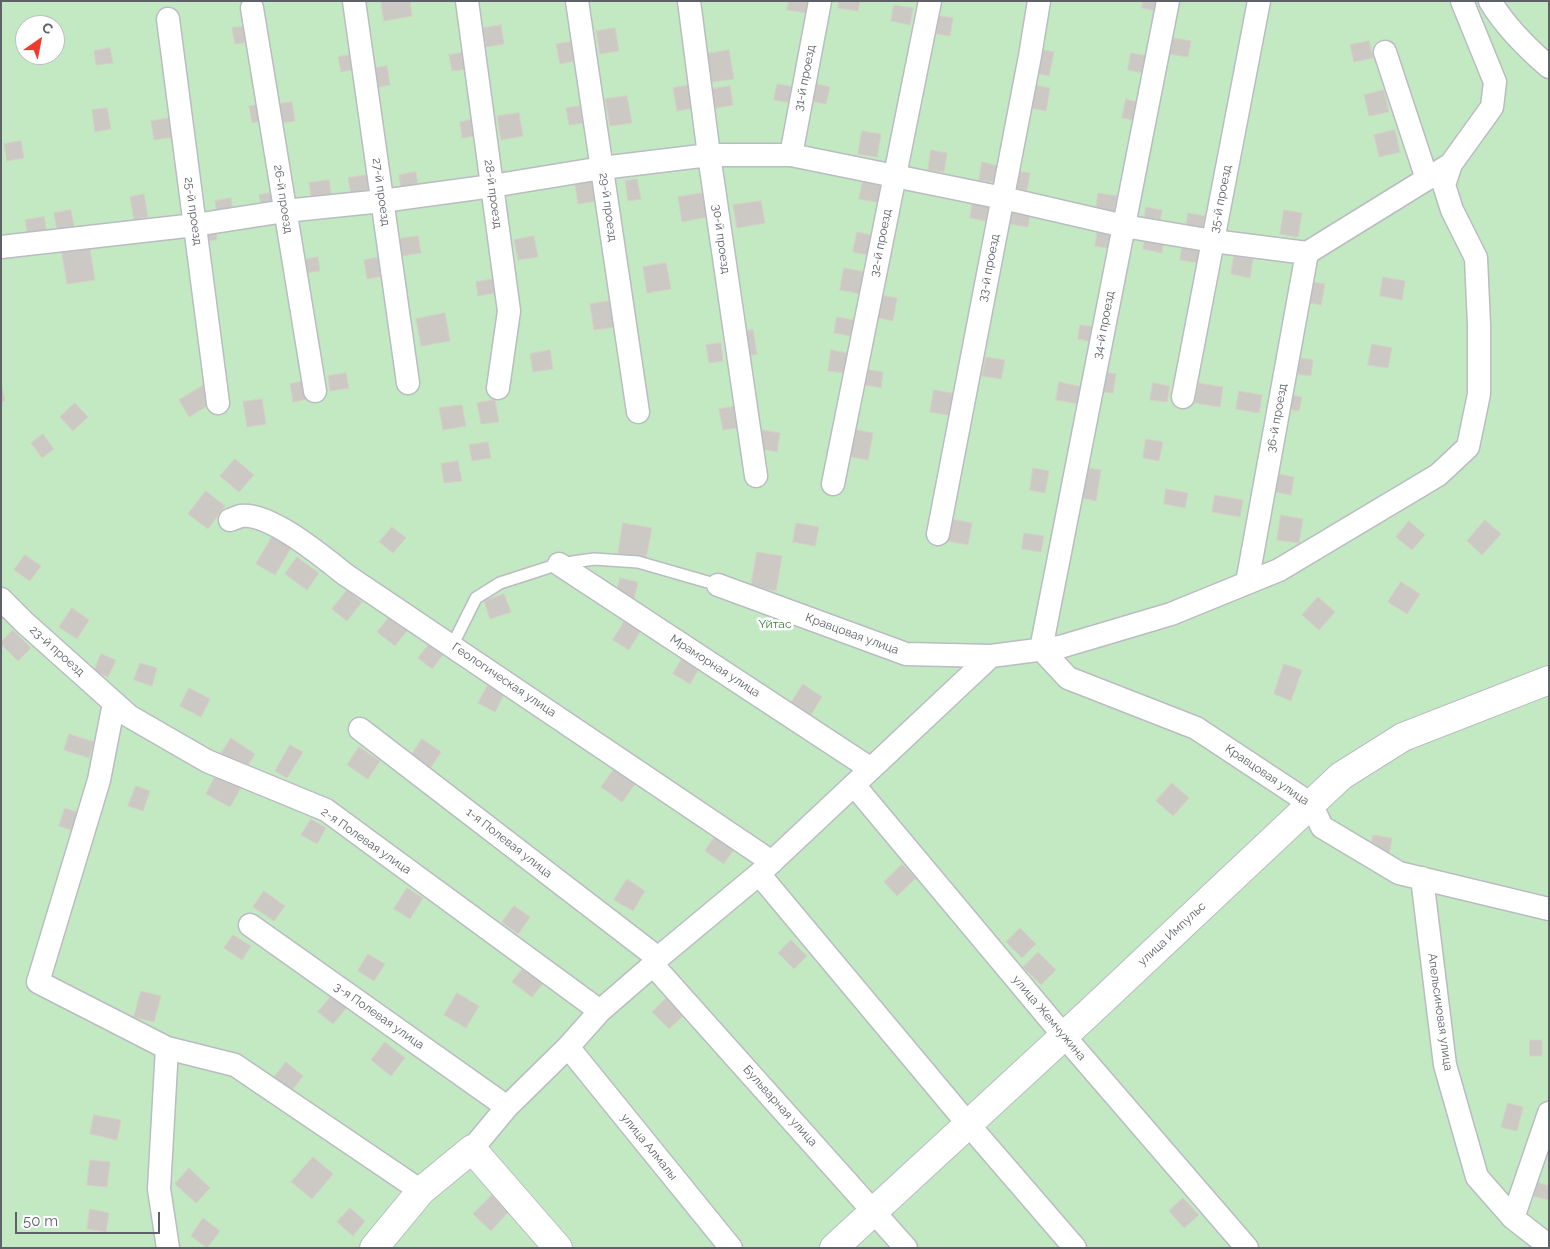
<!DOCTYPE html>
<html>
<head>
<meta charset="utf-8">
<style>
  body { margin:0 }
  #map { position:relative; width:1550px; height:1249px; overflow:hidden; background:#f1eee7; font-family:Raleway,sans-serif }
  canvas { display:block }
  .frame { position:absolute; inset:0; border:2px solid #5e6268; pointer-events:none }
  .north { position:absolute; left:15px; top:15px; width:50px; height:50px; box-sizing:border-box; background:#fff; border:1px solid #bfc0c3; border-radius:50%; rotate:33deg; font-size:14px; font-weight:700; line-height:20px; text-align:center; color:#5e6268 }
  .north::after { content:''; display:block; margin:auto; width:18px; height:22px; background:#f03a2d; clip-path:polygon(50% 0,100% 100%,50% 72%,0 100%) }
  .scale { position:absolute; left:15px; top:1212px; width:145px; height:22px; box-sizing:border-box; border:2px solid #5e6268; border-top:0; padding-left:6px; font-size:15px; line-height:18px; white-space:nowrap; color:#5e6268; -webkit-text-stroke:4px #fff; paint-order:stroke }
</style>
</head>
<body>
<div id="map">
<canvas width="1550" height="1249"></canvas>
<div class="frame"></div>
<div class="north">С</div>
<div class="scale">50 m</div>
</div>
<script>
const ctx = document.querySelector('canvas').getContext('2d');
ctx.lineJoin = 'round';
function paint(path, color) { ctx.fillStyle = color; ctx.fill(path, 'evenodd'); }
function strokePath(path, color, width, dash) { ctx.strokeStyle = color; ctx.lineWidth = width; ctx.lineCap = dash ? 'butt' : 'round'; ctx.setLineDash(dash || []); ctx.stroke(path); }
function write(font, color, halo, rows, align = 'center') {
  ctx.font = font + ' Raleway,sans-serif'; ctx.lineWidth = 5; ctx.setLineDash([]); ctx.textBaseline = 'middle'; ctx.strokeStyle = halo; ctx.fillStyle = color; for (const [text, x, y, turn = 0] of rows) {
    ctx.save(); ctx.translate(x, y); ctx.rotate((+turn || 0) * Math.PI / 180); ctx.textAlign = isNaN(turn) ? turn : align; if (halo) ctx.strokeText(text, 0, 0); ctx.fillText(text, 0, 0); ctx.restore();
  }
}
const green = new Path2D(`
  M1 1H1549V1248H1ZM25 25H55V55H25Z`);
const building = new Path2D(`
  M381 1H410L412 16 384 21Z
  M789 1H809L807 13 787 10Z
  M839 1H860L858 11 838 8Z
  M1143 1H1159L1157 11 1142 8Z
  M894 5 913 8 910 25 891 21Z
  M935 15 953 18 950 36 932 33Z
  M501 25 504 44 486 47 483 28Z
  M249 26 251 42 235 44 232 28Z
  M615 28 619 51 600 54 596 31Z
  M1173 38 1191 41 1188 57 1170 54Z
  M1369 41 1373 58 1354 62 1350 45Z
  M571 42 575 61 560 64 556 44Z
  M110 48 113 63 96 65 94 51Z
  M1039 49 1054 52 1049 76 1035 73Z
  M729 50 734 79 711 82 707 54Z
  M466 52 468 69 452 71 449 55Z
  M1131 53 1148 56 1145 73 1128 70Z
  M355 54 357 69 341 72 338 57Z
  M387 66 390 85 373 88 370 69Z
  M811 83 830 87 826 104 808 101Z
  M777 84 794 87 792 103 774 100Z
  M691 85 694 108 677 111 673 88Z
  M1035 85 1050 88 1046 111 1031 108Z
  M730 86 733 105 710 109 707 90Z
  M1384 90 1389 112 1369 116 1364 95Z
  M627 96 632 123 610 126 605 99Z
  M1126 99 1137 102 1134 120 1122 118Z
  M292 102 295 121 281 123 278 104Z
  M263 104 266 120 252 123 249 106Z
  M580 106 583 123 569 125 566 108Z
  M107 108 111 129 95 132 92 110Z
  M519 113 523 136 501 140 497 116Z
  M169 118 172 137 154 140 151 121Z
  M477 119 480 135 462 138 460 122Z
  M1395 130 1400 152 1379 157 1374 135Z
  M862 131 881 134 877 157 858 154Z
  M21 141 24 158 7 161 4 144Z
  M931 150 947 153 944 172 928 170Z
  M982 162 1000 166 997 183 979 180Z
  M1017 171 1030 173 1027 190 1014 188Z
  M416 172 418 187 401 190 399 175Z
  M367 175 370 192 351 194 348 178Z
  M637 179 641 199 628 201 625 181Z
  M329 180 332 199 312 202 309 183Z
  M863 180 884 184 881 203 859 199Z
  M593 181 596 201 578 204 575 184Z
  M275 192 277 208 262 210 259 195Z
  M708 192 712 216 682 222 678 197Z
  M1098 193 1117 196 1114 212 1096 209Z
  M144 194 148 217 134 220 130 197Z
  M231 198 233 212 217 214 215 201Z
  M973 199 989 202 986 221 970 218Z
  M761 201 765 223 737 228 733 205Z
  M1007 206 1031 210 1028 227 1004 223Z
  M1146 207 1162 210 1160 223 1144 220Z
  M71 210 74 227 57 230 54 213Z
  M1284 210 1302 213 1298 237 1280 234Z
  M1188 213 1205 216 1202 232 1186 229Z
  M44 217 47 232 28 236 25 220Z
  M1098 227 1114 230 1111 249 1095 246Z
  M216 230 217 240 204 241 203 231Z
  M857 232 875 236 872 256 853 252Z
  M1145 235 1164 238 1162 253 1143 249Z
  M418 236 421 253 401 256 398 239Z
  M534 236 538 257 518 260 514 240Z
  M1183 242 1201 245 1198 263 1180 260Z
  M89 244 95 280 67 284 61 248Z
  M386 256 389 275 367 279 364 260Z
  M1234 256 1253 259 1250 278 1231 274Z
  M318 257 320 271 304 273 302 260Z
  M666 263 671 289 647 293 643 267Z
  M844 268 865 272 862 294 840 290Z
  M1383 277 1405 281 1402 300 1380 296Z
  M495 279 497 293 478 296 476 282Z
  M1308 281 1325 284 1321 305 1304 302Z
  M879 295 897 298 893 321 875 317Z
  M610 301 615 327 594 330 590 304Z
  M445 313 450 341 421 346 416 319Z
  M837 317 854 320 851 336 834 333Z
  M1080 325 1095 327 1092 342 1078 339Z
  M753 330 757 354 743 357 739 332Z
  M721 343 723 361 709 363 706 345Z
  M1372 344 1392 348 1388 368 1368 365Z
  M550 350 553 369 533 372 530 354Z
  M831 350 848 353 844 373 828 371Z
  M986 357 1005 360 1001 379 982 376Z
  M1294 357 1313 360 1311 376 1291 373Z
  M864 369 883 372 881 388 861 384Z
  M1100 371 1116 374 1113 393 1097 391Z
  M346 373 349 388 330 391 328 376Z
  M1 381 5 401 1 402Z
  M305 381 308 399 293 402 290 384Z
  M1059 382 1083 387 1080 404 1056 400Z
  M1153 383 1170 386 1167 402 1150 400Z
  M1199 383 1223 387 1220 407 1195 403Z
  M204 385 214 402 189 417 179 400Z
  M934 390 957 394 953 416 930 412Z
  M1239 391 1262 395 1259 413 1236 409Z
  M1286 394 1302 397 1299 411 1284 408Z
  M262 399 266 424 247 427 243 402Z
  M495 400 499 422 481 424 477 403Z
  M75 403 88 417 73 431 60 417Z
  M462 405 466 426 443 430 439 408Z
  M738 406 742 427 723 430 719 409Z
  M852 429 873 433 868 460 847 456Z
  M762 430 780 433 777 452 759 448Z
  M43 434 54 449 42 458 31 443Z
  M1146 439 1163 442 1159 461 1143 458Z
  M488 442 491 458 472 461 469 445Z
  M235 459 254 475 239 492 220 476Z
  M458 461 462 481 444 483 441 464Z
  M1082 467 1101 470 1096 501 1077 497Z
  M1033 468 1049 471 1045 493 1030 490Z
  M1278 474 1294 477 1291 495 1275 492Z
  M1166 489 1188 493 1185 508 1164 504Z
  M206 491 225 506 208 529 188 514Z
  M1215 495 1243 500 1240 517 1212 512Z
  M1281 515 1303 519 1299 543 1277 540Z
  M951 519 972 523 968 545 947 541Z
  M1485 520 1501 534 1482 555 1467 541Z
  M1409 521 1425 535 1412 550 1396 537Z
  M623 523 652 528 646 558 618 554Z
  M796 523 819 527 815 546 793 542Z
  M392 527 406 538 393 553 379 542Z
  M1024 533 1044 536 1041 552 1022 549Z
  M273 535 292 546 275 575 256 564Z
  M757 552 782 556 776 591 751 586Z
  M25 555 41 566 30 581 14 570Z
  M297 557 319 573 307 590 285 574Z
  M620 578 638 582 634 599 616 594Z
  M1401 582 1420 594 1407 614 1388 602Z
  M347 590 362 602 347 621 332 609Z
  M504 594 511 612 490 619 484 601Z
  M1318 597 1335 612 1319 630 1302 615Z
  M72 608 89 620 77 639 59 627Z
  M391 615 409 628 395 646 377 632Z
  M625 620 641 630 629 650 613 640Z
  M13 630 31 648 18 661 1 644V642Z
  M431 642 444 653 432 669 418 658Z
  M101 654 116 660 108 677 94 671Z
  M684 655 701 665 690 684 673 674Z
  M140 663 157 668 152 686 134 680Z
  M1284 664 1302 670 1291 701 1274 694Z
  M803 684 822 697 810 716 791 703Z
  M488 685 504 694 495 712 478 703Z
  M189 688 210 699 201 717 180 706Z
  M69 734 94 742 89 758 64 750Z
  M231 738 255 754 245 770 220 755Z
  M422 739 441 752 429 770 410 757Z
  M290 745 303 752 287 778 275 771Z
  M359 747 380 761 368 779 347 765Z
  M615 768 636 783 622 802 601 787Z
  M216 775 241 788 230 807 206 794Z
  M1172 783 1189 798 1173 816 1156 801Z
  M136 786 150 791 143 811 128 806Z
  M65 808 82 814 76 832 59 826Z
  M311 819 326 828 317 844 301 835Z
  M1373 835 1392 838 1389 855 1370 851Z
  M715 836 734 849 724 864 705 851Z
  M902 864 916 878 897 896 884 882Z
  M627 879 645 891 633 911 614 900Z
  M407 888 423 898 410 919 394 909Z
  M264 891 285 906 274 921 253 907Z
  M514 906 530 917 518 934 502 922Z
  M1020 928 1036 944 1022 958 1006 942Z
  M233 935 251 946 242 960 224 948Z
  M791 940 807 956 794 969 778 953Z
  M1038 952 1056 970 1041 985 1023 967Z
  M368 954 385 964 374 981 358 971Z
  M524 967 544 982 532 997 512 982Z
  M141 991 161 996 154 1022 134 1017Z
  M457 993 479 1006 466 1028 444 1015Z
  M333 994 348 1006 333 1024 318 1012Z
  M667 997 684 1015 669 1029 652 1012Z
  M1530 1040H1542V1056H1530Z
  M385 1042 405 1058 391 1076 371 1060Z
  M286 1062 303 1076 290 1093 273 1079Z
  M1508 1103 1523 1107 1517 1131 1501 1127Z
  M94 1115 121 1120 117 1140 90 1134Z
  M313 1157 333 1174 312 1199 291 1182Z
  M90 1160 110 1162 107 1187 87 1185Z
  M189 1168 210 1188 196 1203 175 1184Z
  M1537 1182 1549 1186V1200L1533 1196Z
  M492 1195 509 1211 491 1231 473 1214Z
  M1183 1198 1199 1215 1184 1228 1169 1211Z
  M350 1208 365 1221 353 1236 337 1222Z
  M90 1209 109 1213 106 1232 87 1229Z
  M203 1218 220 1231 207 1248 191 1236Z`);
const service = new Path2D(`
  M452 646 476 598 500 583 559 564 594 559 638 562 718 585`);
const minor = new Path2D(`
  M354 1 408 383
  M467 1 509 311 498 388
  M577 1 638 412
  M689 1 709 155 756 476
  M1168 1 1041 649 1068 678 1196 728 1311 804 1322 827 1399 873 1549 909
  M1490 1C1505 26 1527 48 1549 67
  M252 8 315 391
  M168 19 218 403
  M1385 52 1427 179
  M791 155 820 1
  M1 247 195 225 285 211 382 201 492 186 602 168 709 155H791L1003 198 1124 226 1213 241 1307 253 1451 164
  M1183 397 1259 1
  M833 484 930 1
  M230 520C233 519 237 517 241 516 270 512 324 558 346 575L772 862
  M938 534 1030 56 1039 1
  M559 564 871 769
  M1247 583 1307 253
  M718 585 906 654 991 656
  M1 599 25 623 129 716 207 761 326 810 600 1011
  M114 703 99 780 38 982 167 1048 235 1065 421 1191
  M360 729 658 958
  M854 785 1064 1036 1247 1248
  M759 874 968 1124 1075 1248
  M1422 878 1445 1065 1477 1177 1513 1218 1549 1246
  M250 925 507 1107
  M653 965 906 1248
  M568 1047 731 1248
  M167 1048 159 1189 168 1248
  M472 1149 507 1107 568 1047 600 1011 653 965 658 958 759 874 991 656 1060 647 1171 614 1279 570 1438 475 1468 447 1479 394V325L1476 258 1452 210 1444 185 1451 164 1492 107 1495 82 1462 1
  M1513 1218 1549 1113`);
const tertiary = new Path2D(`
  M374 1248 421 1191 472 1149 558 1248
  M834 1248 1091 1011 1341 776 1403 737 1549 680`);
const streetNames = [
  ["31-й проезд",805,78,-79],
  ["27-й проезд",381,192,82],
  ["28-й проезд",493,194,82],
  ["26-й проезд",283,199,81],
  ["35-й проезд",1221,199,-79],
  ["29-й проезд",608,207,82],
  ["25-й проезд",193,211,82],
  ["30-й проезд",721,239,82],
  ["32-й проезд",881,243,-79],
  ["33-й проезд",989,268,-79],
  ["34-й проезд",1104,325,-79],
  ["36-й проезд",1277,418,-80],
  ["Кравцовая улица",852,634,20],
  ["23-й проезд",57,651,42],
  ["Мраморная улица",715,666,33],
  ["Геологическая улица",504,680,34],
  ["Кравцовая улица",1267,775,34],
  ["2-я Полевая улица",366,841,35],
  ["1-я Полевая улица",509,843,38],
  ["улица Импульс",1172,934,-43],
  ["Апельсиновая улица",1440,1012,82],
  ["3-я Полевая улица",379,1016,35],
  ["улица Жемчужина",1049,1018,50],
  ["Бульварная улица",780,1106,48],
  ["улица Алмалы",649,1147,51]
];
const parkNames = [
  ["Үйтас",775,624]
];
paint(green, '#c3e9c3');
paint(building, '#ccc9c4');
strokePath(building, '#d6d0c5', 1);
strokePath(service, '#b9bcc1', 14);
strokePath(minor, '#b9bcc1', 25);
strokePath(tertiary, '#b9bcc1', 30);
strokePath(service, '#fff', 11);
strokePath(minor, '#fff', 22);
strokePath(tertiary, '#fff', 28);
write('12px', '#5e6268', '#fff', streetNames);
write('12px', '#318334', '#fff', parkNames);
</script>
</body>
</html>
